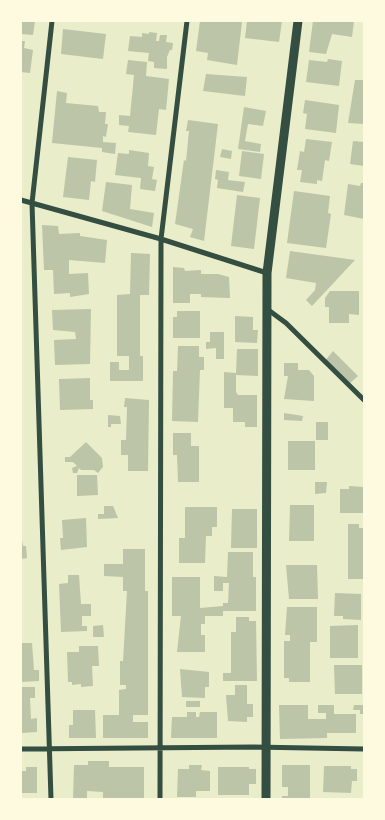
<!DOCTYPE html>
<html>
<head>
<meta charset="utf-8">
<style>
  body { margin:0 }
  #map { position:relative; width:385px; height:820px; overflow:hidden; background:#e9edc9; font-family:Overpass,sans-serif }
  canvas { display:block }
  .frame { position:absolute; inset:0; border:22px solid #fefae0; pointer-events:none }
</style>
</head>
<body>
<div id="map">
<canvas width="385" height="820"></canvas>
<div class="frame"></div>
</div>
<script>
const ctx = document.querySelector('canvas').getContext('2d');
ctx.lineJoin = 'round';
function paint(path, color) { ctx.fillStyle = color; ctx.fill(path, 'evenodd'); }
function strokePath(path, color, width, dash) { ctx.strokeStyle = color; ctx.lineWidth = width; ctx.lineCap = dash ? 'butt' : 'round'; ctx.setLineDash(dash || []); ctx.stroke(path); }
const building = new Path2D(`
  M21 21H35L33 35 21 34Z
  M200 21 242 22 237 65 207 60 208 53 196 51Z
  M247 21H282L279 42 245 38Z
  M313 21H354L352 37 332 34 326 54 309 52Z
  M63 29 106 34 103 59 61 54Z
  M149 32 157 33 156 41H159L160 35H167L166 42 173 43 172 50H170L167 57V69L154 68V62L148 61 149 53 128 51 130 36 142 37V33L149 34Z
  M21 41H25L24 48 33 50 30 73 21 72Z
  M328 59 342 61 339 86 306 82 309 60 327 62Z
  M128 60 147 62 146 76 169 79 166 110 159 109 156 135 128 132 129 126 119 125V115L130 116 134 75 126 74Z
  M206 74 247 77 245 96 203 91Z
  M355 80H364V124L348 123Z
  M57 91 67 93 66 103 98 106 99 112H106L105 124H108L106 137 103 136V142L116 143 115 154 102 152V148L52 143Z
  M305 100 339 105 336 133 305 129 307 114 303 113Z
  M244 107 266 111 263 126 248 124 245 141 261 144 260 152 238 149Z
  M188 120 218 124 204 241 190 237 193 229 175 224 184 160 186 161 189 131H186Z
  M306 139 332 142 329 161 325 160 322 181 317 180V184L300 182 302 170H297L300 151 304 152Z
  M353 141 364 142V166L350 164Z
  M222 149 232 151 231 159 220 157Z
  M129 150 149 153 148 166 154 167 152 179 157 180 155 191 140 189 141 178 115 175 118 153 129 154Z
  M242 151 264 154 261 179 239 176Z
  M68 157 97 160 95 182 91 181 89 200 63 197Z
  M216 170 229 172 228 180 245 182 243 192 217 188 218 180 215 179Z
  M106 182 132 185 130 209 154 213 152 227 102 211Z
  M361 183H364V219L344 215 348 184 360 186Z
  M294 191 330 196 328 213 331 214 326 248 287 243Z
  M237 195 260 198 254 249 231 246Z
  M42 225 58 226 59 234 80 233V236L107 240 105 263 69 260V274L88 273 89 294 70 297V293L54 294 53 270H44Z
  M290 251 355 260 312 306 306 300 315 290 316 283 286 278Z
  M131 253 150 254 149 295H140V356H143V381H110V362H119V370H129V356H117V295L130 294Z
  M173 267 184 268 185 271 201 270V274H218L229 277 230 298 201 297V294H190V303H173Z
  M330 291H359V315L349 314V323H329V307H325V298Z
  M91 309 90 364 55 365 54 340 76 339 75 332 53 330 52 310Z
  M177 311H200V338H173V317H177Z
  M235 316 253 317V330H258L257 343 235 342Z
  M210 332H224V359H216V348L206 349V342H210Z
  M178 346H199V357H204V370H200L198 422 172 421 173 371H177Z
  M237 349H258V376L236 375V392L238 395H257V427H245V422H233V408H224V372L236 373Z
  M333 351 358 376 350 383 325 361Z
  M284 363H298V370H309L314 376V401L284 399 288 376H284Z
  M90 378V400H93V409L60 410 59 379Z
  M125 398 149 400 148 471H128V455H121V440H126L127 407H124Z
  M284 413 303 416 302 421 284 420Z
  M108 415 120 416 121 424H111V427H108Z
  M316 422H328V440H316Z
  M173 433H191V446H199V482H178L177 455H173Z
  M288 441H315V470H288Z
  M86 442 102 458 103 467 98 473 94 470H81L79 468 77 473H73L72 468 77 466 73 462H65V457H70Z
  M77 475H97L98 495 77 496Z
  M315 482H327L326 493 315 494Z
  M349 486 364 487V513H340V489H349Z
  M290 505H314V541H289Z
  M104 506H113L118 518 98 519V514H104Z
  M185 507H217V527H212V536H206L205 563H179V538H185Z
  M232 509H257V548H231Z
  M86 518 87 547 61 550 60 538H63L62 520Z
  M348 524H359V528H364V579H348Z
  M21 536 23 546H26L27 558 21 559Z
  M123 549H145V591H148V715H133V722H148V738H103V715H119V690L126 689V685H120V661H123L127 591H123V577L104 576V564H123Z
  M228 552H253V577H256V611H223V616H205V624H201V635H205V652H177L181 616H172V577H200V608L223 606V603H228L229 583H223V591H214V576L227 577Z
  M286 565H317L318 599H289Z
  M68 575H79L81 604H91V616H82V626H87V631L61 632 59 584 68 583Z
  M335 593 361 594V620L343 619V616H334Z
  M287 607H317V642H310V682H289V678H284V641H290V635H285Z
  M236 617H249V621H256L257 681H223V673H231V632H236Z
  M103 625 104 637H93V626Z
  M358 625V658H330V626Z
  M21 643H32L34 670H39V681L21 682Z
  M79 646H98L99 666H92L93 686 81 687V684L72 685V682H68L67 652H79Z
  M334 665H362V694H335Z
  M180 669 209 672V687H205V698L182 697Z
  M235 685H247V704H253V717H247V722L228 721 226 695H235Z
  M21 687H35V698H30L31 719 37 718V732L21 733Z
  M186 701H200V707H186Z
  M279 705H308V719H326V713H318V705H334V714H356V733H327V738L280 739Z
  M354 705H364V714H360V710H353Z
  M73 710H95L96 738H69V725H73Z
  M187 712H196V717H199L200 712H217V738H171L172 717H187Z
  M88 761H109V767H144V798L103 799V792L87 791V799H73L74 765H88Z
  M189 765H202L201 770 210 771V791H196V797H177L178 769H189Z
  M282 765H310V799H282V796H288V787H282Z
  M324 766H351V769H357V781H352L351 793 323 792Z
  M26 767H37V793H21V771H26Z
  M218 767H249V769H256V784H249V795H218Z`);
const minor = new Path2D(`
  M21 200 161 239 267 273
  M267 309 286 323 364 400
  M21 749 253 747 364 749
  M51 799 32 203 52 21
  M160 799 161 239 187 21`);
const tertiary = new Path2D(`
  M266 799 267 273 298 21`);
paint(building, '#bcc5a7');
strokePath(minor, '#344e41', 5);
strokePath(tertiary, '#344e41', 9);
</script>
</body>
</html>
